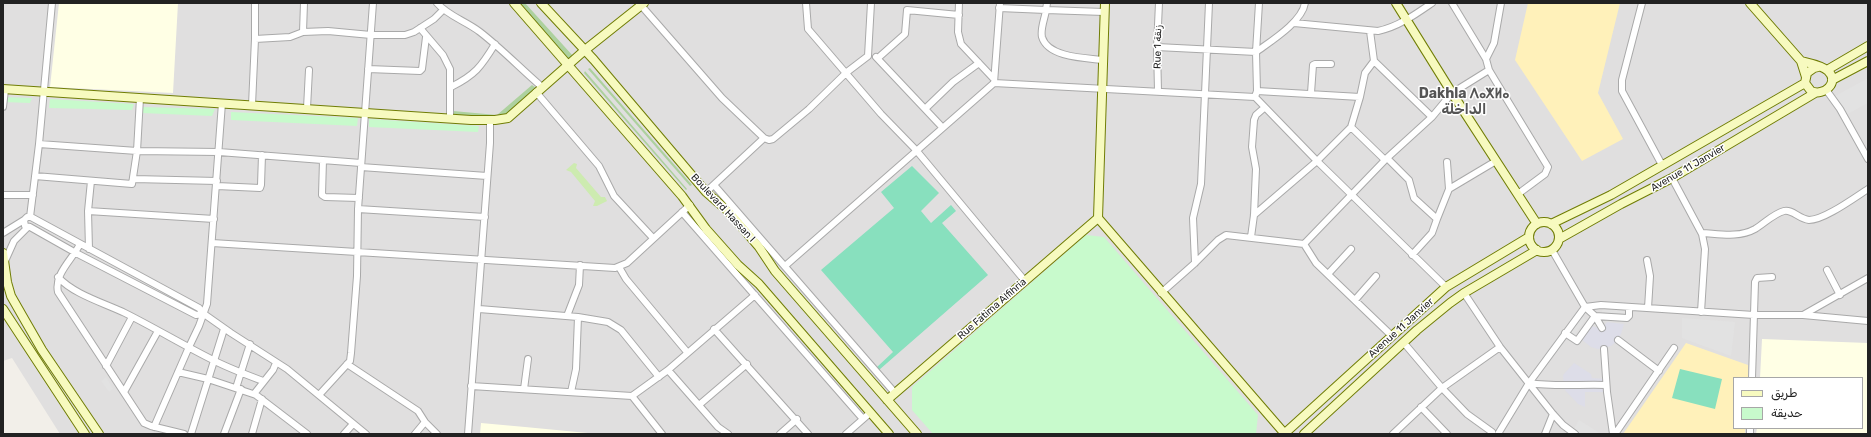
<!DOCTYPE html>
<html>
<head>
<meta charset="utf-8">
<style>
  body { margin:0 }
  #map { position:relative; width:1871px; height:437px; overflow:hidden; background:#f2efe9; font-family:Rubik,Vazirmatn,sans-serif }
  canvas { display:block }
  .frame { position:absolute; inset:0; border:4px solid #222; pointer-events:none }
  .legend { position:absolute; left:1733px; top:377px; width:130px; height:52px; box-sizing:border-box; background:#fff; border:1px solid #a7a7a7; margin:0; padding:5px 7px; list-style:none; font-size:12px; color:#222 }
  .legend li { display:flex; align-items:center; gap:8px; height:20px }
  .legend b { width:20px; border:1px solid #a7a7a7 }
</style>
</head>
<body>
<div id="map">
<canvas width="1871" height="437"></canvas>
<div class="frame"></div>
<ul class="legend">
<li><b style="height:5px;background:#f7fabf"></b>طريق</li>
<li><b style="height:11px;background:#c8facc"></b>حديقة</li>
</ul>
</div>
<script>
const ctx = document.querySelector('canvas').getContext('2d');
ctx.lineJoin = 'round';
function paint(path, color) { ctx.fillStyle = color; ctx.fill(path, 'evenodd'); }
function strokePath(path, color, width, dash) { ctx.strokeStyle = color; ctx.lineWidth = width; ctx.lineCap = dash ? 'butt' : 'round'; ctx.setLineDash(dash || []); ctx.stroke(path); }
function write(font, color, halo, rows, align = 'center') {
  ctx.font = font + ' Rubik,Vazirmatn,"Noto Sans Tifinagh",sans-serif'; ctx.lineWidth = 3; ctx.setLineDash([]); ctx.textBaseline = 'middle'; ctx.strokeStyle = halo; ctx.fillStyle = color; for (const [text, x, y, turn = 0] of rows) {
    ctx.save(); ctx.translate(x, y); ctx.rotate((+turn || 0) * Math.PI / 180); ctx.textAlign = isNaN(turn) ? turn : align; if (halo) ctx.strokeText(text, 0, 0); ctx.fillText(text, 0, 0); ctx.restore();
  }
}
const residential = new Path2D(`
  M3 3H1868V434H60L12 358 3 361ZM1734 378H1862V428H1734Z`);
const education = new Path2D(`
  M59 3H178L173 93 50 87Z
  M1762 339 1868 343V434H1756L1757 428H1862V378H1760Z
  M481 423 525 427 598 434H480Z`);
const grass = new Path2D(`
  M574 163 577 164 576 168 601 197H605L607 201 597 206H593L595 201 571 172 566 170Z`);
const forest = new Path2D(`
  M516 3H525L573 56 568 61Z
  M590 68 692 185 690 186 588 69Z
  M585 71 687 189 686 190 584 73Z
  M532 85 536 88 499 121 451 117 453 111 497 115Z`);
const sand = new Path2D(`
  M1528 3H1620L1598 93 1623 139 1582 161 1515 60Z
  M1686 343 1748 365V378H1734V428H1745V434H1623Z`);
const park = new Path2D(`
  M3 97 32 98 30 103 3 102Z
  M50 99 134 104 132 110 49 108Z
  M143 107 215 109 212 116 142 113Z
  M231 112 358 118 357 126 231 120Z
  M369 119 479 126 478 132 369 127Z
  M1086 235 1104 237 1258 415 1256 434H1174L1151 432 1150 434H933L912 410V387Z`);
const pitch = new Path2D(`
  M912 166 939 193 921 211 931 223 951 205 956 211 942 223 988 275 879 370 876 368 893 352 821 270 894 208 881 192Z
  M1680 369 1722 379 1715 409 1672 398Z`);
const parking = new Path2D(`
  M1868 78V103L1846 115 1835 96Z
  M748 282 859 409 857 411 747 283Z
  M1603 305 1627 307V314L1602 312Z
  M1579 315 1586 319 1573 337 1566 332Z
  M1682 318 1735 322 1731 356 1682 338Z
  M106 377 113 389 109 392 101 381Z
  M1579 420 1598 432 1599 434H1571Z`);
const plaza = new Path2D(`
  M1607 322 1624 324 1621 334 1618 340 1611 346 1598 349 1591 347 1581 339 1591 324 1594 327 1602 328Z
  M1574 363 1591 374 1592 378 1606 379 1607 392H1585V407L1578 404 1564 389 1563 375Z`);
const street = new Path2D(`
  M437 3C448 16 466 21 480 32 502 49 521 69 542 87
  M639 3 722 98 764 138
  M806 3 808 29 881 114 916 150 1025 281
  M959 3 958 32 961 44 993 78
  M1259 3 1256 52 1257 91 1255 97 1317 161 1446 287
  M1452 3 1486 59 1489 70 1495 80 1548 167 1545 174 1518 194
  M1642 3 1622 80V91L1662 165
  M999 8 1046 10 1047 3
  M1294 23 1378 31C1398 27 1416 14 1432 3
  M420 28 443 55 450 69V118
  M1370 31 1374 61 1432 117
  M303 32 304 3
  M255 39 290 37 303 32 328 31 371 35H405L414 32 434 19 443 10
  M1157 47 1256 52C1271 41 1302 22 1305 3
  M876 57 942 127
  M878 58 905 34 907 10 959 15
  M1486 59 1494 43 1501 3
  M1103 60C1087 58 1048 58 1042 37 1040 29 1045 18 1046 10L1104 12
  M368 69 420 71 422 69 426 37
  M994 83 1255 97
  M451 87C475 75 481 67 495 44
  M1158 91 1157 47 1159 3
  M1257 91 1360 97 1365 73 1374 61
  M1827 91 1840 109 1868 159
  M536 92 599 166 614 196 653 238
  M1311 93 1313 65 1315 64H1331
  M1360 97 1351 127 1385 160
  M252 105 255 39V3
  M3 107 5 90
  M307 108 309 70
  M926 108 953 82 979 63
  M39 144 137 151 219 152 361 163
  M1387 158 1409 180 1414 198 1437 219 1432 233 1412 255
  M323 160 322 195 325 197 359 198
  M361 167 487 176
  M35 176 132 184 137 151 140 98
  M1672 178 1702 234 1705 249 1701 312
  M134 179 217 181
  M714 185 895 393
  M217 186 260 188 261 185 262 155
  M1449 189 1496 161
  M706 192 764 138 769 140 773 139 809 109 847 72 868 56 871 3
  M3 195H33
  M358 209 485 217
  M88 211 214 219
  M682 212 863 419
  M1254 215 1317 161 1351 127
  M30 217 39 144 52 3
  M1437 219 1449 189 1447 162
  M3 233 24 220
  M1702 233C1720 234 1739 238 1755 229 1765 223 1773 214 1784 211 1792 209 1799 219 1809 220 1824 220 1854 198 1868 189
  M1251 237 1254 215 1256 169 1252 147 1254 120 1256 115 1264 108
  M212 243 615 268 627 263 690 205
  M80 244C72 260 54 274 58 292L144 423 151 426 184 434
  M1304 244 1387 158 1432 117 1452 93 1489 70
  M89 249 88 211 91 181
  M1552 250 1585 307 1595 316 1602 328
  M1647 260 1650 276 1648 308
  M5 261 14 241 28 227
  M1195 263 1193 218 1201 184 1209 3
  M785 266 994 83 1000 3
  M619 267 626 279 687 352
  M1827 270 1840 295
  M1328 274 1351 249
  M58 277C73 294 104 303 125 313 155 328 183 345 213 360 228 368 247 375 263 381
  M1161 293 1195 263 1218 240 1226 235 1304 244 1316 263 1392 336
  M1464 293 1500 347 1553 414 1563 425 1575 434
  M1355 300 1376 276
  M479 309 578 317 608 322 621 330 659 377
  M204 314 196 315 76 253 30 227 25 226 24 220 27 217H31L199 308 204 314 231 333 287 369 366 434
  M1803 315 1868 321
  M567 316 579 285 580 265
  M714 329 808 434
  M1565 333 1577 341 1595 316 1627 318 1629 316V307
  M1618 340 1659 371
  M1404 343 1442 388 1467 414 1492 432
  M1604 349 1607 392 1613 434
  M347 364 418 411 425 422 437 434
  M106 366 132 317
  M668 370 718 427 728 434
  M178 372 208 379 256 395 307 434
  M1752 378 1755 282 1757 278 1772 277
  M1529 383C1555 387 1581 384 1606 385
  M471 386 632 396 668 370 755 295
  M236 388 250 344
  M524 389 528 359
  M124 392 158 331
  M571 392 576 369 578 317
  M254 394 273 370 276 363
  M319 395 350 361 351 353 357 276 358 209 373 3
  M632 396 662 434
  M699 405 747 364
  M1421 407 1447 434
  M154 427 189 347 199 326 207 304 222 103
  M191 434 224 329
  M224 434 241 389
  M252 434 262 399
  M344 434 353 424
  M415 434 425 422
  M468 434 490 143V120
  M780 434 797 419
  M846 434 870 413
  M1393 434 1442 388 1500 347
  M1498 434 1529 383 1585 307 1601 305 1754 315H1803L1868 278
  M1545 434 1553 414
  M1615 434 1674 348
  M1750 434V428`);
const secondary = new Path2D(`
  M514 3 682 196 706 229 738 265 759 284 889 434
  M541 3 594 60 706 192 729 212 759 247 775 271 917 434
  M1105 3 1098 218 1285 434
  M1396 3 1452 93 1537 224
  M1750 3 1801 61 1806 77
  M1801 61C1809 63 1822 65 1828 71 1840 82 1824 97 1811 91L1805 83 1807 73 1814 68 1818 67
  M1827 70 1868 46
  M1832 80 1868 61
  M3 89 471 120H495L508 118 585 50 644 3
  M1529 237a15 15 0 1 1 30 0a15 15 0 1 1-30 0Z
  M1551 224 1611 195 1805 83
  M1559 239 1621 204 1672 178 1815 93
  M3 253 7 282 11 296 23 317 42 350 99 434
  M3 309 85 434
  M887 400 1098 218
  M1284 434 1446 287 1529 237
  M1304 434 1417 330 1450 303 1464 293 1537 250`);
const streetNames = [
  ["Rue 1 زنقة",1158,47,-89],
  ["Avenue 11 Janvier",1688,168,-30],
  ["Boulevard Hassan I",723,208,47],
  ["Rue Fatima Alfihria",992,309,-41],
  ["Avenue 11 Janvier",1401,328,-42]
];
const districtNames = [
  ["Dakhla ⴷⴰⵅⵍⴰ",1464,94],
  ["الداخلة",1464,110]
];
paint(residential, '#e0dfdf');
paint(education, '#ffffe5');
paint(grass, '#cdebb0');
paint(forest, '#add19e');
paint(sand, '#fff1ba');
paint(park, '#c8facc');
paint(pitch, '#88e0be');
paint(parking, '#e2e2e2');
paint(plaza, '#dddde8');
strokePath(street, '#a9a9a9', 8);
strokePath(secondary, '#707d05', 10);
strokePath(street, '#fff', 6);
strokePath(secondary, '#f7fabf', 8);
write('10px', '#222', '#fff', streetNames);
write('bold 14px', '#555', '#fff', districtNames);
</script>
</body>
</html>
